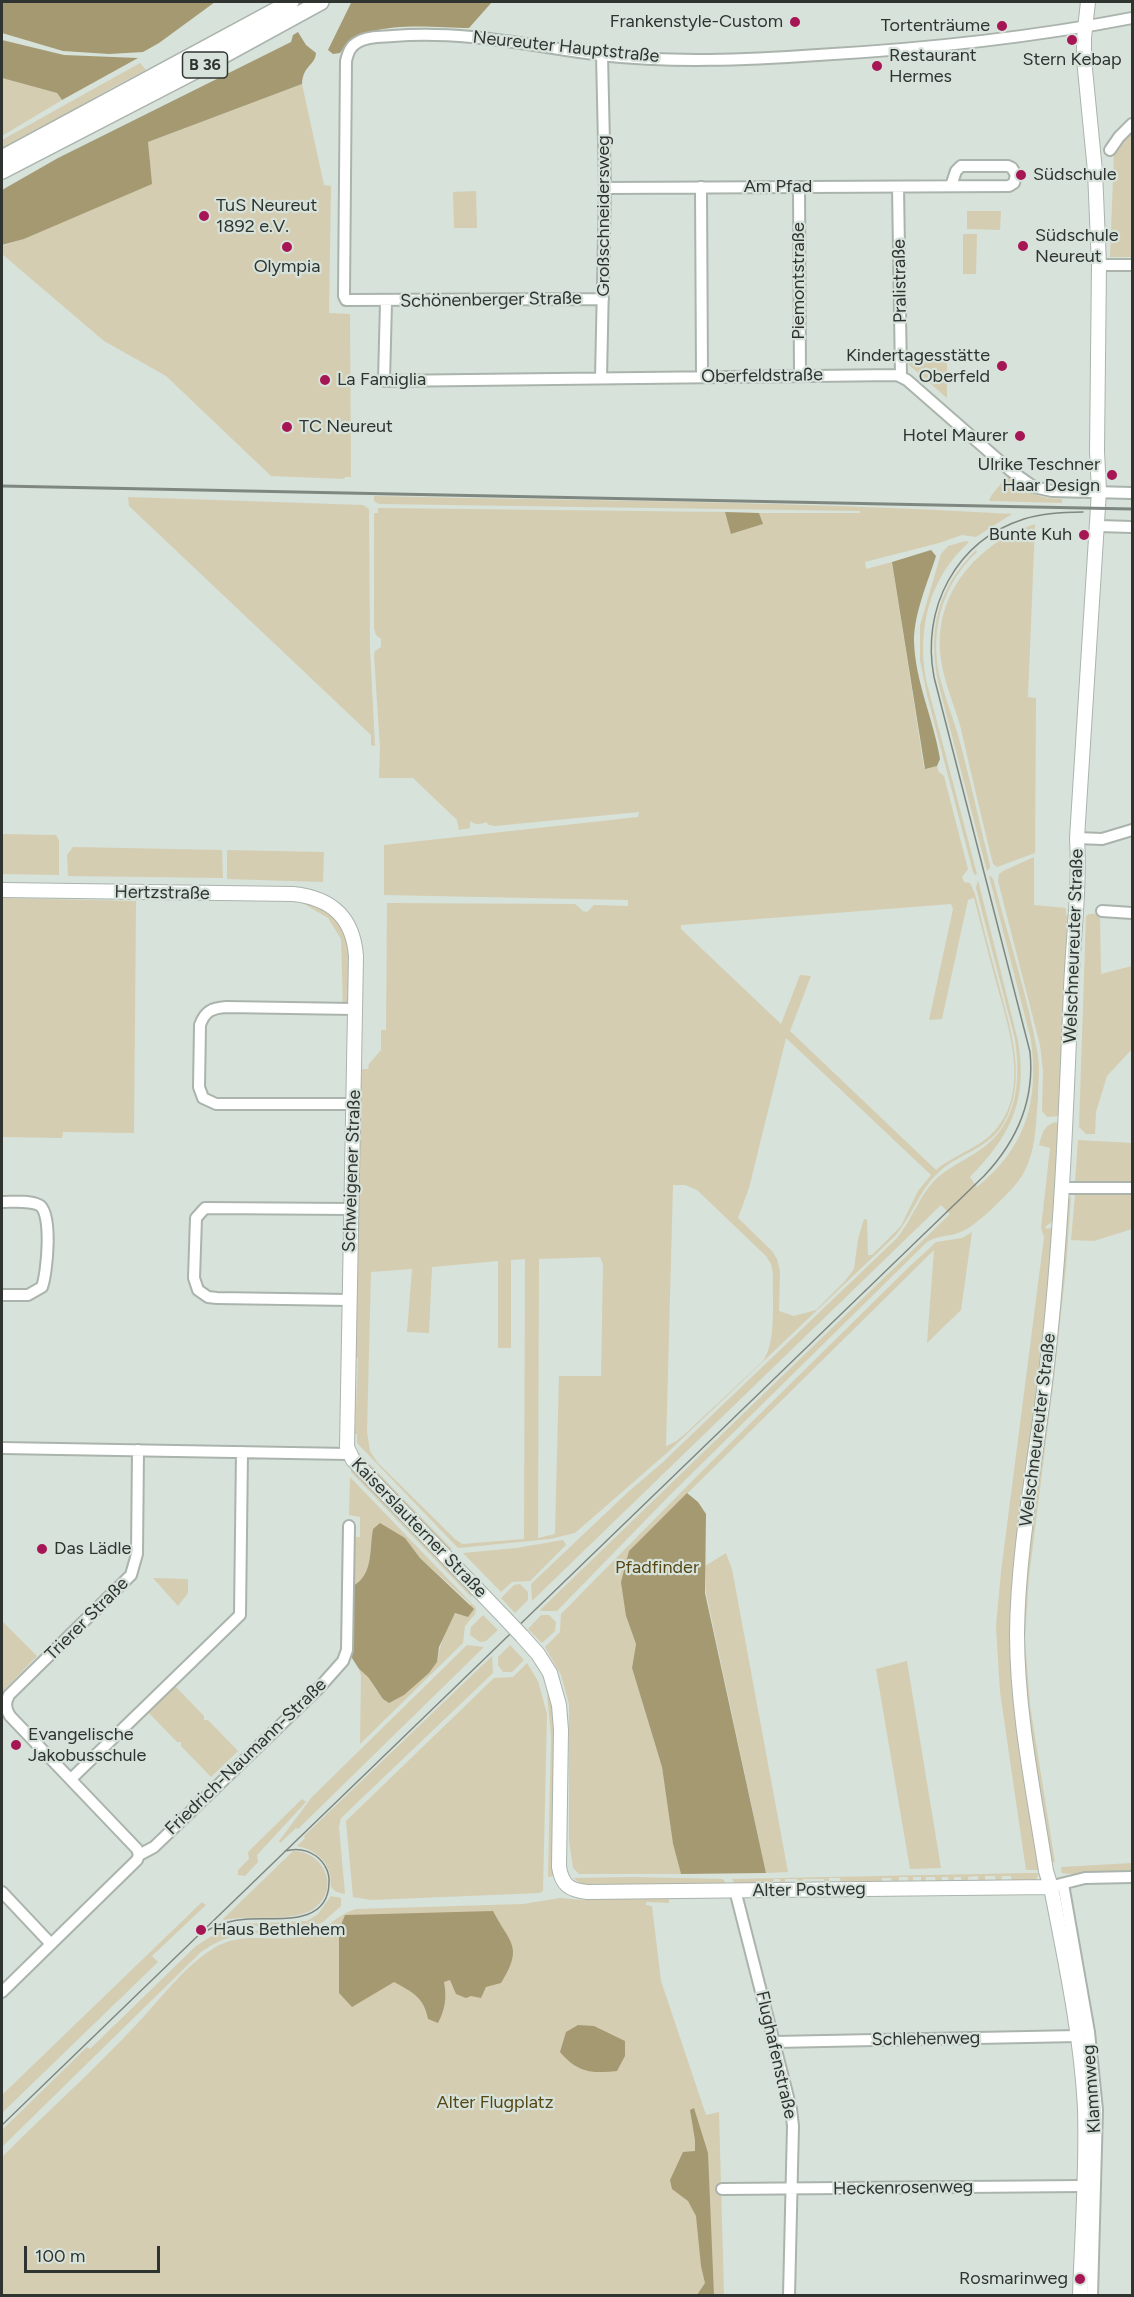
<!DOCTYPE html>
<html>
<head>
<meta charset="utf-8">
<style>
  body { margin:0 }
  #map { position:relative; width:1134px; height:2297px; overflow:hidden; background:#d7e2da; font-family:Figtree,sans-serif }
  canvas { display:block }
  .frame { position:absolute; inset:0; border:3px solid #2f3431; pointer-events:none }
  .scale { position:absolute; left:24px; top:2246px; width:136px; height:27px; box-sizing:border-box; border:3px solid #2f3431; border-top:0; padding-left:8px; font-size:18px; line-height:21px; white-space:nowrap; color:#2f3431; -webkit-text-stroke:4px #d7e2da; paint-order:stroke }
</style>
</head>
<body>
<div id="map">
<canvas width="1134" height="2297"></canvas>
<div class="frame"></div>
<div class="scale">100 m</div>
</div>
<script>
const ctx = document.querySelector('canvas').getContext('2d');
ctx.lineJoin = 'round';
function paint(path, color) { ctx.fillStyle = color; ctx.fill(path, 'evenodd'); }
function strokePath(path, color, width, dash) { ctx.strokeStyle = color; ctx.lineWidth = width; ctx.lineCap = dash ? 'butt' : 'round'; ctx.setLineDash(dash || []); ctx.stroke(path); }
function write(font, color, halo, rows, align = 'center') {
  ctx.font = font + ' Figtree,sans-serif'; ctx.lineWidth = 4.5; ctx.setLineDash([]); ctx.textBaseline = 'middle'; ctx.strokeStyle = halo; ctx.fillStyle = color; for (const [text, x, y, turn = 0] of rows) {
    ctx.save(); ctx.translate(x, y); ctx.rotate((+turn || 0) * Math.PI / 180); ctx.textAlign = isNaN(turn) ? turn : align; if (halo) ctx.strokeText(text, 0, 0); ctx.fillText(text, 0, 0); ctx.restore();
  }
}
const green = new Path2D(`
  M140 63 146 70 108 90 2 152V140Z
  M2 78 57 93 62 100 2 136Z
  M302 84 324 185 331 186 329 313 350 314 351 477H345L344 479 271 476 166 376 104 341 2 254V246L24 239 95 208 148 142Z
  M1132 131V257H1110L1114 152Z
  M476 191 477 228H454L453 192Z
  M967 211H1001L1000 230 967 229Z
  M963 234H977L976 274H963Z
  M909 357 947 358V398L909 365Z
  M1007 476C1024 491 1039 499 1062 499V503L989 501 991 496Z
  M374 496C587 501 800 501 1012 514L976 537 962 535 939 543 865 562 866 569 892 562 924 768 937 766 939 772 944 776 968 869 962 877 964 882 970 883 975 894C982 922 989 950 997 978 1009 1025 1030 1081 1002 1126 987 1149 958 1154 939 1172 919 1190 913 1215 895 1236L668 1452 575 1533 550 1539 458 1548 357 1443V1434H355L358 1358 354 1357 359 1071 361 1069H368L369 1064 381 1050V1030H386L387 903 575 904 583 911 587 912 594 905 628 906V900L384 895V845L638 817 639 812 495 826 489 825 486 822C479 825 476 825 470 821V828L459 830 457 820 413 778H379L380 749 374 655 375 651 381 647V639L376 635 374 628V513H378V508H383L725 512 732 534 762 524 759 513H860V511L379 504 374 501ZM974 898C981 925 988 952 995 978 1007 1023 1031 1087 997 1128 981 1148 955 1154 936 1170L790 1031 811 976 800 975 781 1024 681 929V925L951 904 953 909 929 1020 942 1019 968 900ZM786 1038 931 1175 918 1191 901 1226 872 1255H868L867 1220 864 1219 858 1239 854 1269 845 1281 816 1310 794 1316 779 1311 780 1271 777 1259 772 1251 738 1218 749 1188ZM673 1185H685L697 1190 766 1256 771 1264 773 1274C772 1299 777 1341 763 1361L686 1433 675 1442 666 1446ZM600 1257 603 1264 601 1376H559L555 1534 538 1538 539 1259ZM525 1259 524 1539 462 1544 455 1539 377 1462 370 1451 367 1432 371 1272 412 1269 407 1332 429 1333 432 1267 498 1261V1348H511V1260Z
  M128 497 363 505 369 509 370 649 375 746 371 745V735L129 506Z
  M1035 524 1028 697 1036 698 1035 853 997 867 993 864C982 819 971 774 961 729 955 706 944 683 941 659 932 595 977 543 1035 524Z
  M966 541 969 542C929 578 917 629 926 680L977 874 975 875 973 872 927 695 920 660V625L941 554 948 546Z
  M976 550 977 552C943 583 930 629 939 674 944 695 952 715 958 735 970 778 979 822 990 865V868L987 871 938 682C928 628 937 589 976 550Z
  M2 834 56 835 59 840V875L2 874Z
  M73 847 222 850 223 878 68 876 67 855Z
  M227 850 324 852 323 882 227 879Z
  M1034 857V905L1066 908V915H1069L1060 1116 1047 1117 1042 1111 1043 1071 1040 1045 998 881 999 874 1003 871Z
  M989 876 992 877 994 882C1009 940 1028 997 1038 1056 1040 1070 1038 1083 1038 1097 1035 1131 1037 1164 1010 1191 998 1203 977 1225 961 1232 949 1237 938 1235 927 1242L671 1494 557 1611H541L540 1610 950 1214 941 1205 532 1601 531 1584 627 1493 663 1462 897 1238C912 1220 918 1198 934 1181 948 1167 964 1161 980 1150 1018 1124 1021 1081 1015 1039L976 888 978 880 1018 1041C1028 1101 1011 1135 970 1177L977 1187C1026 1147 1039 1102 1031 1040Z
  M2 898 136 901 134 1133 63 1132 62 1138 2 1137Z
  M299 901 312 902 332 912 349 935 351 998 343 1006 341 939 328 918Z
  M1100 913 1101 974 1132 966V1049L1107 1076 1096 1112 1095 1134H1086L1079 1127 1086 916 1089 914Z
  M1057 1122 1060 1123 1053 1221 1045 1227 1047 1229 1053 1227 1048 1306 1013 1604 1039 1870H1026L1000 1692 996 1626 1001 1572 1044 1237 1041 1228 1050 1148 1039 1145C1042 1134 1044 1124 1057 1122Z
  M1078 1140 1132 1143V1183L1075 1182Z
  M1075 1194H1132V1229L1094 1241 1071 1240Z
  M1071 1196 1066 1268 1052 1396 1048 1395 1068 1201Z
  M972 1232 961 1310 927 1343 934 1250 629 1551 626 1616 636 1644 632 1668 662 1767 673 1844 681 1874H579L573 1868 569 1841V1704L561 1675 545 1647 560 1632 561 1614 702 1471 908 1268 936 1242 962 1238Z
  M1047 1400 1051 1401 1029 1577 1025 1639 1030 1705 1055 1863 1052 1861 1026 1705 1022 1638 1025 1575Z
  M359 1453 452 1549 447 1550 356 1456Z
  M351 1466 456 1575 472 1595 471 1597 351 1472Z
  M350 1477 476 1608 475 1614 465 1626 463 1643 360 1744 361 1676 359 1669 368 1677 377 1691 437 1662C440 1644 446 1629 455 1613L462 1615 471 1604 420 1558 405 1538 373 1529C369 1549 374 1574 353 1586L354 1537H360V1517L349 1515Z
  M563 1540 566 1544 565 1546 530 1581 512 1582 501 1592 463 1553 516 1548Z
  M726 1553 732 1569 788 1872 766 1873 706 1593 705 1566Z
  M153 1578 188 1579V1593L178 1606Z
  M520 1584 528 1592V1600L515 1613 501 1598 514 1585Z
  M483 1615 498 1630 486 1641 480 1642 470 1635 471 1627Z
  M541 1615H549L556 1622 555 1631 542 1643 528 1629Z
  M2 1621 37 1656 2 1692Z
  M467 1645 484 1647 298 1829 296 1828 280 1843 279 1841 312 1797Z
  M510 1645 524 1660 512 1672H503L498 1665V1657Z
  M492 1656 493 1673 341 1818 339 1827 345 1894C340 1893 335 1892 332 1888 330 1885 331 1878 330 1874 326 1858 312 1849 297 1846L305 1838 304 1836Z
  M907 1661 941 1868 910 1869 876 1669Z
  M527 1663 538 1681 547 1714 543 1891 540 1893 371 1900 353 1897 346 1821 494 1678 513 1677Z
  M174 1685 204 1716V1720H208L238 1751 211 1777 181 1746V1742H177L147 1711Z
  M547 1694C563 1713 554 1844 553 1876L548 1877 551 1736Z
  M302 1799 306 1802 257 1855 258 1862 245 1876 238 1875V1870L249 1859 248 1852Z
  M293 1851C322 1851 341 1886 316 1907 295 1924 252 1914 224 1920L223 1919Z
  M1132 1863V1872C1111 1872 1082 1876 1062 1873L1061 1867Z
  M1027 1873H1039L1035 1882 1012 1883 1011 1876H1002L1001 1883H996L995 1876H985V1884H979L978 1876 968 1877 969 1884H962L961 1877H954V1884H949L948 1877H942V1885L936 1884 935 1877H926L925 1885H921V1877H913V1885H908V1877H899L898 1885H892L891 1878H882V1885H841L840 1878H829V1885L825 1886 824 1879H803V1885L798 1886 797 1879H785V1886H781L780 1879H774L773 1882 751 1883 750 1886 736 1887 732 1879Z
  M633 1877 723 1879 727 1885H583L573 1878Z
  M331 1896 341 1898V1906L323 1922 305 1931 290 1933 282 1929 242 1924 307 1921 318 1914Z
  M669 1896V1903L646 1902V1905L652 1906 661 1981 706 2115 719 2112 724 2295 2 2296V2157C46 2113 93 2071 136 2025 160 2000 183 1967 214 1948 244 1930 276 1944 308 1935 326 1930 338 1914 356 1909L523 1904 560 1898 583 1900Z
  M202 1902 206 1905 152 1956 158 1962 2 2113V2095Z
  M236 1928 278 1933C246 1933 228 1933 201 1952L2 2147V2130L87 2047 90 2049 196 1946 218 1932Z`);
const forest = new Path2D(`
  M2 2H215L159 43 143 52 109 54 63 51 2 33Z
  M353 2H492L469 28C432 28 363 17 340 53L333 54 328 50 351 3Z
  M298 32 306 45 316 53C315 66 303 65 302 84L148 142 152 184 24 239 2 245V190L58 158 291 42 293 35Z
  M2 40 64 55 138 58 62 100 57 93 2 78Z
  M725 512 759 513 763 524 731 534Z
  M931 550 936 556C928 582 914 613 914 641 915 682 934 720 940 759L937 766 925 769 892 562Z
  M687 1493 698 1502 706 1514 705 1593 766 1873 681 1874 673 1844 662 1767 632 1668 636 1644 626 1616 621 1582 629 1551Z
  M380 1523 405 1538 420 1558 474 1609 468 1617 455 1613 439 1647 437 1662 429 1673 404 1695 389 1703 383 1699 368 1677 359 1669 352 1658 353 1586C374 1574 369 1549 373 1529Z
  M493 1911C510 1944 524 1946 501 1983L486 1987 481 1998 471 1996 466 1998 456 1994 450 1980 444 1982C447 1998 445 2009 438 2023L428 2019C424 1997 412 1992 394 1982L352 2007 339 1993V1930L345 1915Z
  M578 2025 594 2026 625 2041V2056L617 2071C591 2074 577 2072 560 2052L566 2032Z
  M694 2108 708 2153 714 2295H697L705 2283 701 2266 696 2216 688 2201 672 2189 670 2180 683 2152 695 2151V2140L690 2110Z`);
const minor = new Path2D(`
  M1110 150 1119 137 1132 124
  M701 187 702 377
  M799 187 800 376
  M898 187 901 376
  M605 188 1009 186 1014 183 1016 175 1012 168 1008 166H961L956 171 951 186
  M1099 265H1132
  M603 299 346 300 344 296 346 61C348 53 350 46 358 42 368 36 382 37 393 36 463 30 531 46 600 55 672 63 746 60 818 55 923 49 1029 38 1132 18
  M386 302 384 381 897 375 907 380 1011 471 1034 487 1052 491 1132 493
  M601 378 605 188 602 55
  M1098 526 1132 527
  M1077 838 1102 839 1132 830
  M1102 911 1132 913
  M354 1104H216L203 1098 199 1087 200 1025C205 1011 212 1008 226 1007L354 1009
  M1062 1188H1132
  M2 1202C13 1202 28 1200 39 1205 53 1212 47 1274 42 1287L28 1295H2
  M350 1300 217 1298 208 1297 198 1290 194 1278 196 1218 205 1208 352 1209
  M2 1448 349 1454
  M138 1450 137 1554 131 1575 9 1695C5 1703 5 1708 10 1716L137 1849 139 1855
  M71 1779 240 1615 242 1452
  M1063 1884 1089 2032 1097 2110 1092 2296
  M1057 1885 1085 1878 1132 1877
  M735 1890 791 2109 793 2126 789 2296
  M2 1892 51 1944
  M2 1992 137 1860 139 1855 154 1847 319 1688 343 1661 347 1650 349 1526
  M774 2042 1078 2036
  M722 2189 1084 2186`);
const major = new Path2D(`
  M2 890 293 894C331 898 353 917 356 956L347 1447 353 1460 505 1618
  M522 1636 538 1654 550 1673 559 1705 561 1730 559 1867C562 1885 569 1890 587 1892L1051 1887
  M1080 2296C1082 2233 1087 2170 1085 2108 1081 2033 1065 1960 1051 1887L1046 1871C1034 1793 1017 1713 1017 1633 1018 1547 1036 1460 1046 1374 1061 1246 1066 1117 1071 989 1073 939 1080 888 1077 838L1099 491 1097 451 1099 265 1095 171 1084 59V38L1088 2`);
const highway = new Path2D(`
  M2 158 291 2
  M2 171 195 71 321 2`);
const tram = new Path2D(`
  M208 1930C220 1923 234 1920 248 1919 276 1917 328 1927 329 1883 330 1872 324 1862 316 1856 306 1849 296 1848 285 1851
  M2 2125 984 1176C1017 1141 1035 1101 1030 1052L934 677C921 609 955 541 1024 519 1043 513 1063 512 1083 512`);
const rail = new Path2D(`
  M2 486 1132 509`);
const majorBridge = new Path2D(`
  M505 1618 522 1636`);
const markers = [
  [795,22,6,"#a71654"],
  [1002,26,6,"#a71654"],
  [1072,40,6,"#a71654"],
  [877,66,6,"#a71654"],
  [1021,175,6,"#a71654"],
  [204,216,6,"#a71654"],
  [1023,246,6,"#a71654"],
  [287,247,6,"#a71654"],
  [1002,366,6,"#a71654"],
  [325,380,6,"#a71654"],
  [287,427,6,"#a71654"],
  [1020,436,6,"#a71654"],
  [1112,475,6,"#a71654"],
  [1084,535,6,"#a71654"],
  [42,1549,6,"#a71654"],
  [16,1745,6,"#a71654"],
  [201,1930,6,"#a71654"],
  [1080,2279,6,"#a71654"]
];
const shields = [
  [205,65,45]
];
const shieldNames = [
  ["B 36",205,65]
];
const poiNames = [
  ["Frankenstyle-Custom",783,22,"right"],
  ["Tortenträume",990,26,"right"],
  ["Restaurant",889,56],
  ["Hermes",889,77],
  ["Stern Kebap",1072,60,"center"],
  ["Südschule",1033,175],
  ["TuS Neureut",216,206],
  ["1892 e.V.",216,227],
  ["Südschule",1035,236],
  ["Neureut",1035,257],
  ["Olympia",287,267,"center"],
  ["Kindertagesstätte",990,356,"right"],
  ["Oberfeld",990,377,"right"],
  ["La Famiglia",337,380],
  ["TC Neureut",299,427],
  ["Hotel Maurer",1008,436,"right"],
  ["Ulrike Teschner",1100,465,"right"],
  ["Haar Design",1100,486,"right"],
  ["Bunte Kuh",1072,535,"right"],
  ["Das Lädle",54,1549],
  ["Evangelische",28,1735],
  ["Jakobusschule",28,1756],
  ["Haus Bethlehem",213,1930],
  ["Rosmarinweg",1068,2279,"right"]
];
const streetNames = [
  ["Neureuter Hauptstraße",566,47,6],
  ["Am Pfad",778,187],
  ["Großschneidersweg",604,216,-90],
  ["Piemontstraße",799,281,-90],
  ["Pralistraße",900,281,-91],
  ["Schönenberger Straße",491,300,-1],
  ["Oberfeldstraße",762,376,-1],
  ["Hertzstraße",162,893,1],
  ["Welschneureuter Straße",1074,946,-88],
  ["Schweigener Straße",352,1171,-88],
  ["Welschneureuter Straße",1038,1430,-83],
  ["Kaiserslauterner Straße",419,1528,46],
  ["Trierer Straße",87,1619,-45],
  ["Friedrich-Naumann-Straße",246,1757,-44],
  ["Alter Postweg",809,1890,-1],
  ["Schlehenweg",926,2039,-1],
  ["Flughafenstraße",776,2055,77],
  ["Klammweg",1092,2089,-94],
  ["Heckenrosenweg",903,2188,-1]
];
const parkNames = [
  ["Pfadfinder",657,1568],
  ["Alter Flugplatz",495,2103]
];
paint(green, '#d5cdb1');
paint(forest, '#a59971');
strokePath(minor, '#aab4ac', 14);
strokePath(major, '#aab4ac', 16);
strokePath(highway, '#aab4ac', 18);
strokePath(minor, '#fff', 10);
strokePath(major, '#fff', 14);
strokePath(highway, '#fff', 15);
strokePath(tram, '#7f8781', 1.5);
strokePath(rail, '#7f8781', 3);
strokePath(majorBridge, '#aab4ac', 16, []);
strokePath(majorBridge, '#fff', 14);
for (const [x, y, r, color] of markers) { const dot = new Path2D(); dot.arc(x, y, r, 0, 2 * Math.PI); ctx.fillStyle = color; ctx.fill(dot); strokePath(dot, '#d7e2da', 2); }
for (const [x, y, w] of shields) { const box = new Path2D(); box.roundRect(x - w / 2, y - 13, w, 26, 4.5); ctx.fillStyle = '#d7e2da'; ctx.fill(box); strokePath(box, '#2f3431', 1.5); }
write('bold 16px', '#2f3431', null, shieldNames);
write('18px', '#2f3431', '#d7e2da', poiNames, 'left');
write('18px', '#2f3431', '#d7e2da', streetNames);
write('18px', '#554714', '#d7e2da', parkNames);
</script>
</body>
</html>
